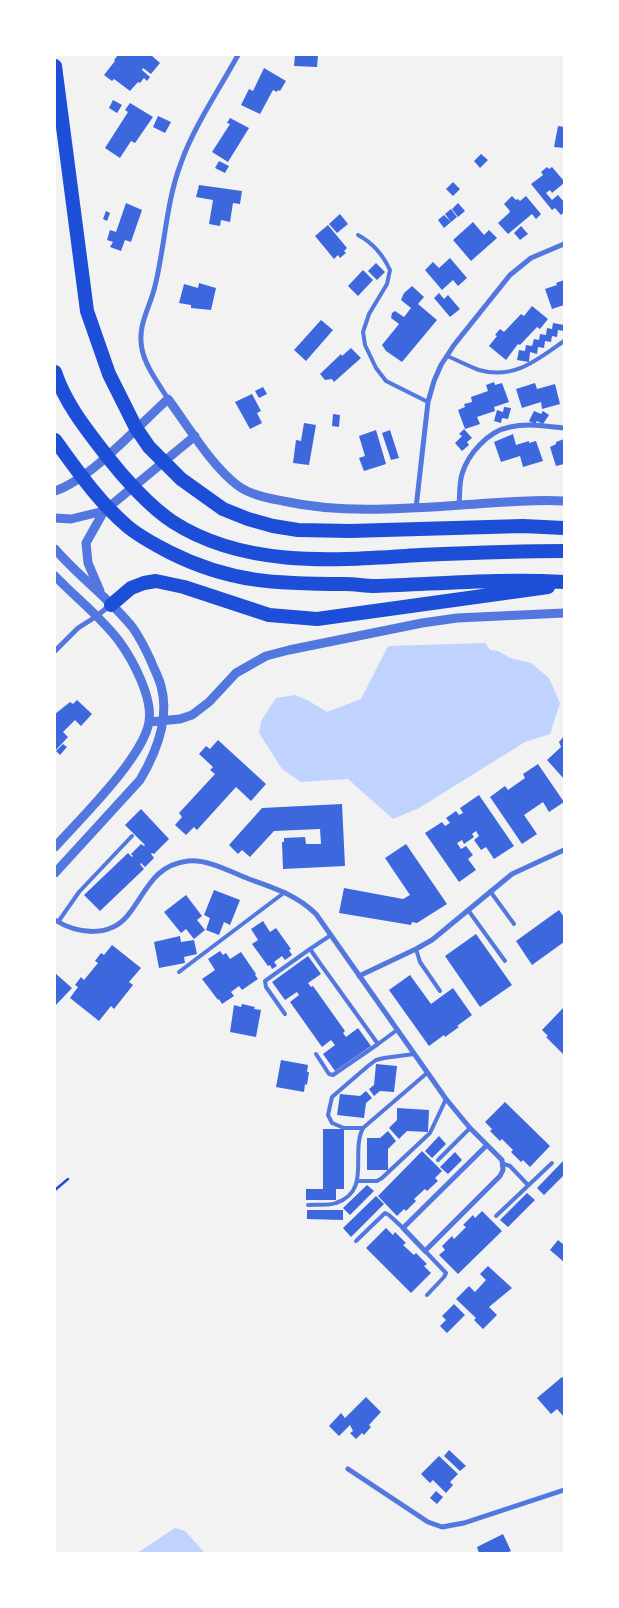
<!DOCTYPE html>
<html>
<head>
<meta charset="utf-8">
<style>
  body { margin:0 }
  #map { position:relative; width:619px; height:1608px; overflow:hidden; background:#f2f2f2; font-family:"DejaVu Sans",sans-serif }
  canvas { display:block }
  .frame { position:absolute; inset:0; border:56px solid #fff; pointer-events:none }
</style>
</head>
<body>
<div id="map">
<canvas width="619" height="1608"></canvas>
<div class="frame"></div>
</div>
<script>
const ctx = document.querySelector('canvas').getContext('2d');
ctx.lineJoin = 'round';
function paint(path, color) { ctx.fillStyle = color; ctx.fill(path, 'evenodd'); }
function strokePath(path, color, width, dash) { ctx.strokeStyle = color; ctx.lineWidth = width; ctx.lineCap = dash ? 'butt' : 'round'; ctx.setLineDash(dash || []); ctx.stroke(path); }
const water = new Path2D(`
  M485 643 490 650 498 651 510 658 531 663 549 678 560 703 550 734 525 742 419 808 393 819 348 779 301 782 282 769 259 733 261 721 276 698 295 695 309 701 327 712 361 699 388 646Z
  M175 1528 185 1531 205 1553H137Z`);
const building = new Path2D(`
  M118 55H151L160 63 151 74 143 68 142 70 150 77 147 81 144 78 140 83 138 82 130 91 114 79 112 81 104 75 115 61 114 60Z
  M295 55H318L317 67 294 66Z
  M264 68 286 81 280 91 278 90 277 92 273 90 260 114 241 105 249 89 253 91Z
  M113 100 122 105 117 113 109 108Z
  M130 103 153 117 135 143 131 141 120 158 105 148 128 112 125 110Z
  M158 116 171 122 165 133 153 127Z
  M230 118 249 128 228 162 212 152 230 124 227 123Z
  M558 126 564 127V148L554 147Z
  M481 154 488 160 480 168 474 161Z
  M219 161 229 166 225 173 215 168Z
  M547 167 549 169 552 167 564 181V183L552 193 550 190 546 193 552 200 558 195 564 202V212L561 215 555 208 552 210 531 184 543 175 541 172Z
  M453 182 460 189 453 196 446 189Z
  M199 185 242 191 240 204 233 203 230 222 221 220 220 226 209 224 213 200 196 197Z
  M512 196 516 200 518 199 520 201 526 196 541 214 536 219 532 214 508 234 498 223 509 213 510 211 504 204Z
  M126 203 142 210 131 242 125 240 121 251 110 247 113 242 107 240 110 230 116 232Z
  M458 203 465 211 458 217 452 209Z
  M451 209 457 217 451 222 445 214Z
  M106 211 110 213 107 221 103 219Z
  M340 214 348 224 337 233 329 224Z
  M444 215 451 222 444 228 438 220Z
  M473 222 484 235 489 230 497 238 471 261 453 240Z
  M328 225 347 248 344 251 346 253 340 258 338 255 334 259 315 236Z
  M521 226 528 234 520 240 514 233Z
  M450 258 467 278 458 286 453 280 442 290 425 270 433 262 439 268Z
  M376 263 385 272 377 280 368 271Z
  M363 270 373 280 358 296 348 286Z
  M564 280V305L552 309 545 289 557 285 556 283Z
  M199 283 216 288 211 310 191 308V305L179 303 184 284 198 288Z
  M412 286 424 297 418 304 437 320 402 362 386 351 382 345 399 324 391 318 392 313 395 311 404 317 411 308 401 300 404 293Z
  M439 293 444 299 448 295 460 309 450 317 434 298Z
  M532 306 548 319 540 329 537 327 520 345 518 344 506 360 489 346 497 336 495 335 500 329 504 332 521 314 524 316Z
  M321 320 333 330 306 361 294 350Z
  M553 323 564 325V331L558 330 557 337 552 336 551 342 545 341 544 348 538 347 537 354 530 352 529 362 517 360 519 350 525 351 526 345 532 346 534 339 539 340 540 334 546 335 547 328 552 329Z
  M351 348 361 358 334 382 332 379 325 380 320 374 341 354 342 356Z
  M494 382 495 385 502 383 509 402 494 407 495 411 477 417 480 424 465 429 458 410 465 407 464 404 472 402 471 397 488 391 486 385Z
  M535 383 537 389 555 384 560 404 542 409 541 402 522 408 516 389Z
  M263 387 267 394 259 398 255 391Z
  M252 394 261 411 257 413 262 423 250 429 235 402Z
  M504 407 511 408 508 419 502 418 501 423 494 421 497 410 503 412Z
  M534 411 541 414 543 411 549 415 543 424 537 421 535 424 529 421Z
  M333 414 340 415 339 427 332 426Z
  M304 423 316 425 309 465 293 463 296 440 301 441Z
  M464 429 472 438 467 442 469 445 462 451 455 443 462 436 459 434Z
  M376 430 386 464 364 471 359 458 365 456 359 436Z
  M390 430 399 458 391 460 382 433Z
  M513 434 516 445 529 441V443L536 441 543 461 523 467 520 456 501 462 494 442Z
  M564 439V464L556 466 550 447 556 444V442Z
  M77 700 92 714 81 726 75 720 63 732 68 737 55 751V714L70 702 73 704Z
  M564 736V779L547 760 561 747 559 742Z
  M218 740 266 784 251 801 236 787 197 830 194 827 186 835 175 825 182 817 179 813 215 774 210 770 213 767 199 754 206 746 210 749Z
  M63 744 67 747 60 755 56 751Z
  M538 764 564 802 549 812 543 802 524 815 537 834 522 844 490 797 505 786 508 790 525 778 523 774Z
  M479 795 514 846 494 859 486 847 481 850 474 840 479 836 476 831 472 834 474 837 464 844 462 840 457 843 461 849 466 846 473 855 468 859 476 870 459 882 425 833 442 822 445 826 450 823 446 818 456 811 459 815 463 813 460 808Z
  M342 804 345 866 283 869 282 842H284V838L305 837 306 844H321L320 829 274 831 250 857 242 850 238 854 229 845 262 808Z
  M141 809 169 839 154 854 152 853 151 854 154 858 145 867 141 863 140 864 144 869 100 911 84 895 128 853 132 857 133 856 131 854 141 844 144 846 145 845 125 825Z
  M406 844 447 904 417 923 412 922 411 925 339 913 344 888 403 899 410 895 385 858Z
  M214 890 240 900 230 925 224 922 219 935 206 930 210 918 204 915Z
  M186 895 202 916 197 920 205 930 194 939 186 929 181 933 164 912Z
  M559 910 564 917V942L532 965 516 941Z
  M263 921 270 932 276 928 291 949 289 950 292 955 285 960 282 956 274 962 277 966 272 969 270 965 268 966 252 944 258 940 251 929Z
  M476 934 512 985 480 1007 445 956Z
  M180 936 181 942 194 940 197 954 184 957 185 963 159 968 154 942Z
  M112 945 141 968 129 982 133 985 114 1009 111 1006 99 1021 70 998 78 987 75 985 81 977 84 980 98 963 95 961 101 953 104 955Z
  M220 951 223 955 226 953 230 959 241 952 256 974 255 975 258 979 242 990 239 986 231 992 234 996 222 1004 219 999 218 1000 202 979 215 970 208 959Z
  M308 956 321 974 308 983 311 987 313 986 345 1031 343 1033 346 1037 358 1028 371 1046 335 1071 323 1054 335 1045 331 1040 322 1047 290 1002 299 995 297 992 285 1000 272 982Z
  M55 973 72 988 55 1006Z
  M410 975 431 1004 453 988 472 1015 457 1026 459 1027 445 1037 444 1035 429 1046 389 990Z
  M242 1004 255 1007 254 1009 261 1010 256 1037 230 1032 234 1005 241 1007Z
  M564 1007V1055L546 1037 548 1036 542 1030Z
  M281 1060 308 1065 307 1072H309L307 1085 305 1084 304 1092 276 1087Z
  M376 1064 397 1066 394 1092 380 1091 374 1096 369 1089 374 1085Z
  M366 1091 372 1098 366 1103 364 1118 337 1115 340 1094 360 1096Z
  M505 1102 550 1146 530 1167 523 1160 521 1162 511 1152 513 1150 502 1139 500 1141 490 1131 492 1129 485 1122Z
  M397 1108 429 1110 428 1132 407 1131 399 1139 389 1128 397 1120Z
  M323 1129H344V1189H336V1200H306V1189H323Z
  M388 1131 396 1141 388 1149V1170H367V1138H380Z
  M439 1136 446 1144 432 1158 425 1151Z
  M422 1151 442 1171 435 1178 438 1181 427 1191 425 1189 414 1199 416 1201 406 1211 404 1209 397 1216 378 1196Z
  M455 1152 462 1160 448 1174 440 1167Z
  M564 1160V1175L544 1195 537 1188Z
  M367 1185 374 1191 350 1215 343 1208Z
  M527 1193 535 1200 508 1227 500 1220Z
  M376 1196 384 1204 351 1237 343 1228Z
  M307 1210H343V1220L307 1219Z
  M482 1211 502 1231 458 1274 439 1255 445 1250 442 1246 452 1236 454 1239 466 1227 463 1225 473 1215 475 1218Z
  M386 1228 393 1235 395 1232 406 1243 403 1245 414 1255 416 1253 427 1264 424 1266 431 1273 411 1293 366 1248Z
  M558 1240 564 1245V1262L550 1250Z
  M488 1266 512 1288 489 1307 497 1315 483 1329 474 1320 476 1318 456 1299 469 1286 475 1292 486 1280 480 1274Z
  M454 1304 465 1315 447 1333 440 1326 446 1320 442 1316Z
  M562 1377 564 1379V1417L557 1409 551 1414 537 1398Z
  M366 1397 381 1412 369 1425 371 1427 364 1435 362 1433 356 1439 350 1433 353 1431 350 1425 339 1436 329 1426 341 1413 345 1418Z
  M449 1450 466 1466 460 1471 444 1456Z
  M439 1456 458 1474 450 1482 453 1485 446 1493 433 1480 430 1483 421 1474Z
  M436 1491 443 1497 437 1504 430 1498Z
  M503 1534 511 1551 506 1553H479L477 1547Z`);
const path = new Path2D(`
  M55 1190 68 1179`);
const service = new Path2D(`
  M358 235C373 243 383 255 390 270L387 284 369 314 363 332 365 345 376 368 386 381 428 402
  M447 356C457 360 468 366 479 370 514 380 537 360 564 341
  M490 891 514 924
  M468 910 505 961
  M58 922 79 892 132 836
  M331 935 310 949 319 962 378 1044 397 1030
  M416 949 420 962 440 991
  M179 972 285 892
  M285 1014 266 987 265 981 310 949
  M316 1054 329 1074 333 1075 378 1044
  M363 1128H344L332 1123 328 1115 332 1097 368 1066 376 1060 384 1058 414 1054
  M438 1160 470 1128
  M504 1164 510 1166 528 1185
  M358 1181H377L382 1178 430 1133 446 1099
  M308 1205C317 1204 328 1206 336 1203 372 1191 350 1153 363 1128L427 1073
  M496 1216 552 1163
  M356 1241 385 1213 389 1215 403 1228
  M425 1251 446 1273 444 1277 427 1295`);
const minor = new Path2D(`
  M168 399C159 384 145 366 142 349 137 325 150 308 155 286 165 246 166 202 181 163 193 128 220 88 238 55
  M459 505C460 495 459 484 462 474 468 454 488 431 510 427 527 423 547 426 564 428
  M416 508 428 402 434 381 441 365 454 345 510 275 531 258 564 244
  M55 651 78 628 97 616 110 605
  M55 920C77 934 110 938 128 915 146 893 153 865 188 861 208 859 231 872 249 879 274 888 297 895 316 914L446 1099 470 1128 502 1160 503 1170 500 1176 425 1251 403 1228 487 1145
  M359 976 416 949 432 940 512 874 564 850
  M348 1469 428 1522 442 1527 464 1523 564 1490`);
const tertiary = new Path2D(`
  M55 491C92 478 138 426 168 399 188 426 211 465 237 485 250 495 268 498 283 501 346 515 413 508 477 504 505 502 535 499 564 501
  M55 518 71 519 104 511
  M55 549C79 577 110 599 133 628 140 638 146 650 151 661 154 669 159 678 161 686 170 718 156 753 140 780L55 873
  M55 576C76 598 101 617 119 641 133 660 153 698 149 722 143 758 80 819 55 847
  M100 591 88 563 86 543 104 511 195 436
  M149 722 180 719 192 715 209 702 236 673 266 656 289 650 422 623 457 618 564 613`);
const motorway = new Path2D(`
  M55 66 87 311 109 374 136 428 149 447 181 479 223 509 248 519 273 526 298 530 350 531 523 526 564 528
  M55 372C65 403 86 429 106 455 123 477 150 507 173 522 246 569 338 560 420 555 468 553 516 551 564 551
  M55 440C77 470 98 501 127 526 140 537 154 544 169 552 230 583 279 584 345 584 355 584 365 586 375 586 438 584 501 578 564 582
  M111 605 131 588 144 583 156 581 184 587 269 615 317 619 548 587`);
paint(water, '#bfd3fe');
paint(building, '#3d67dc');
strokePath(path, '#1d4ed8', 2.5);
strokePath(service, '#5277de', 4);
strokePath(minor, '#5277de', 5);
strokePath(tertiary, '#5277de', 9);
strokePath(motorway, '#1d4ed8', 14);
</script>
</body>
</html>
